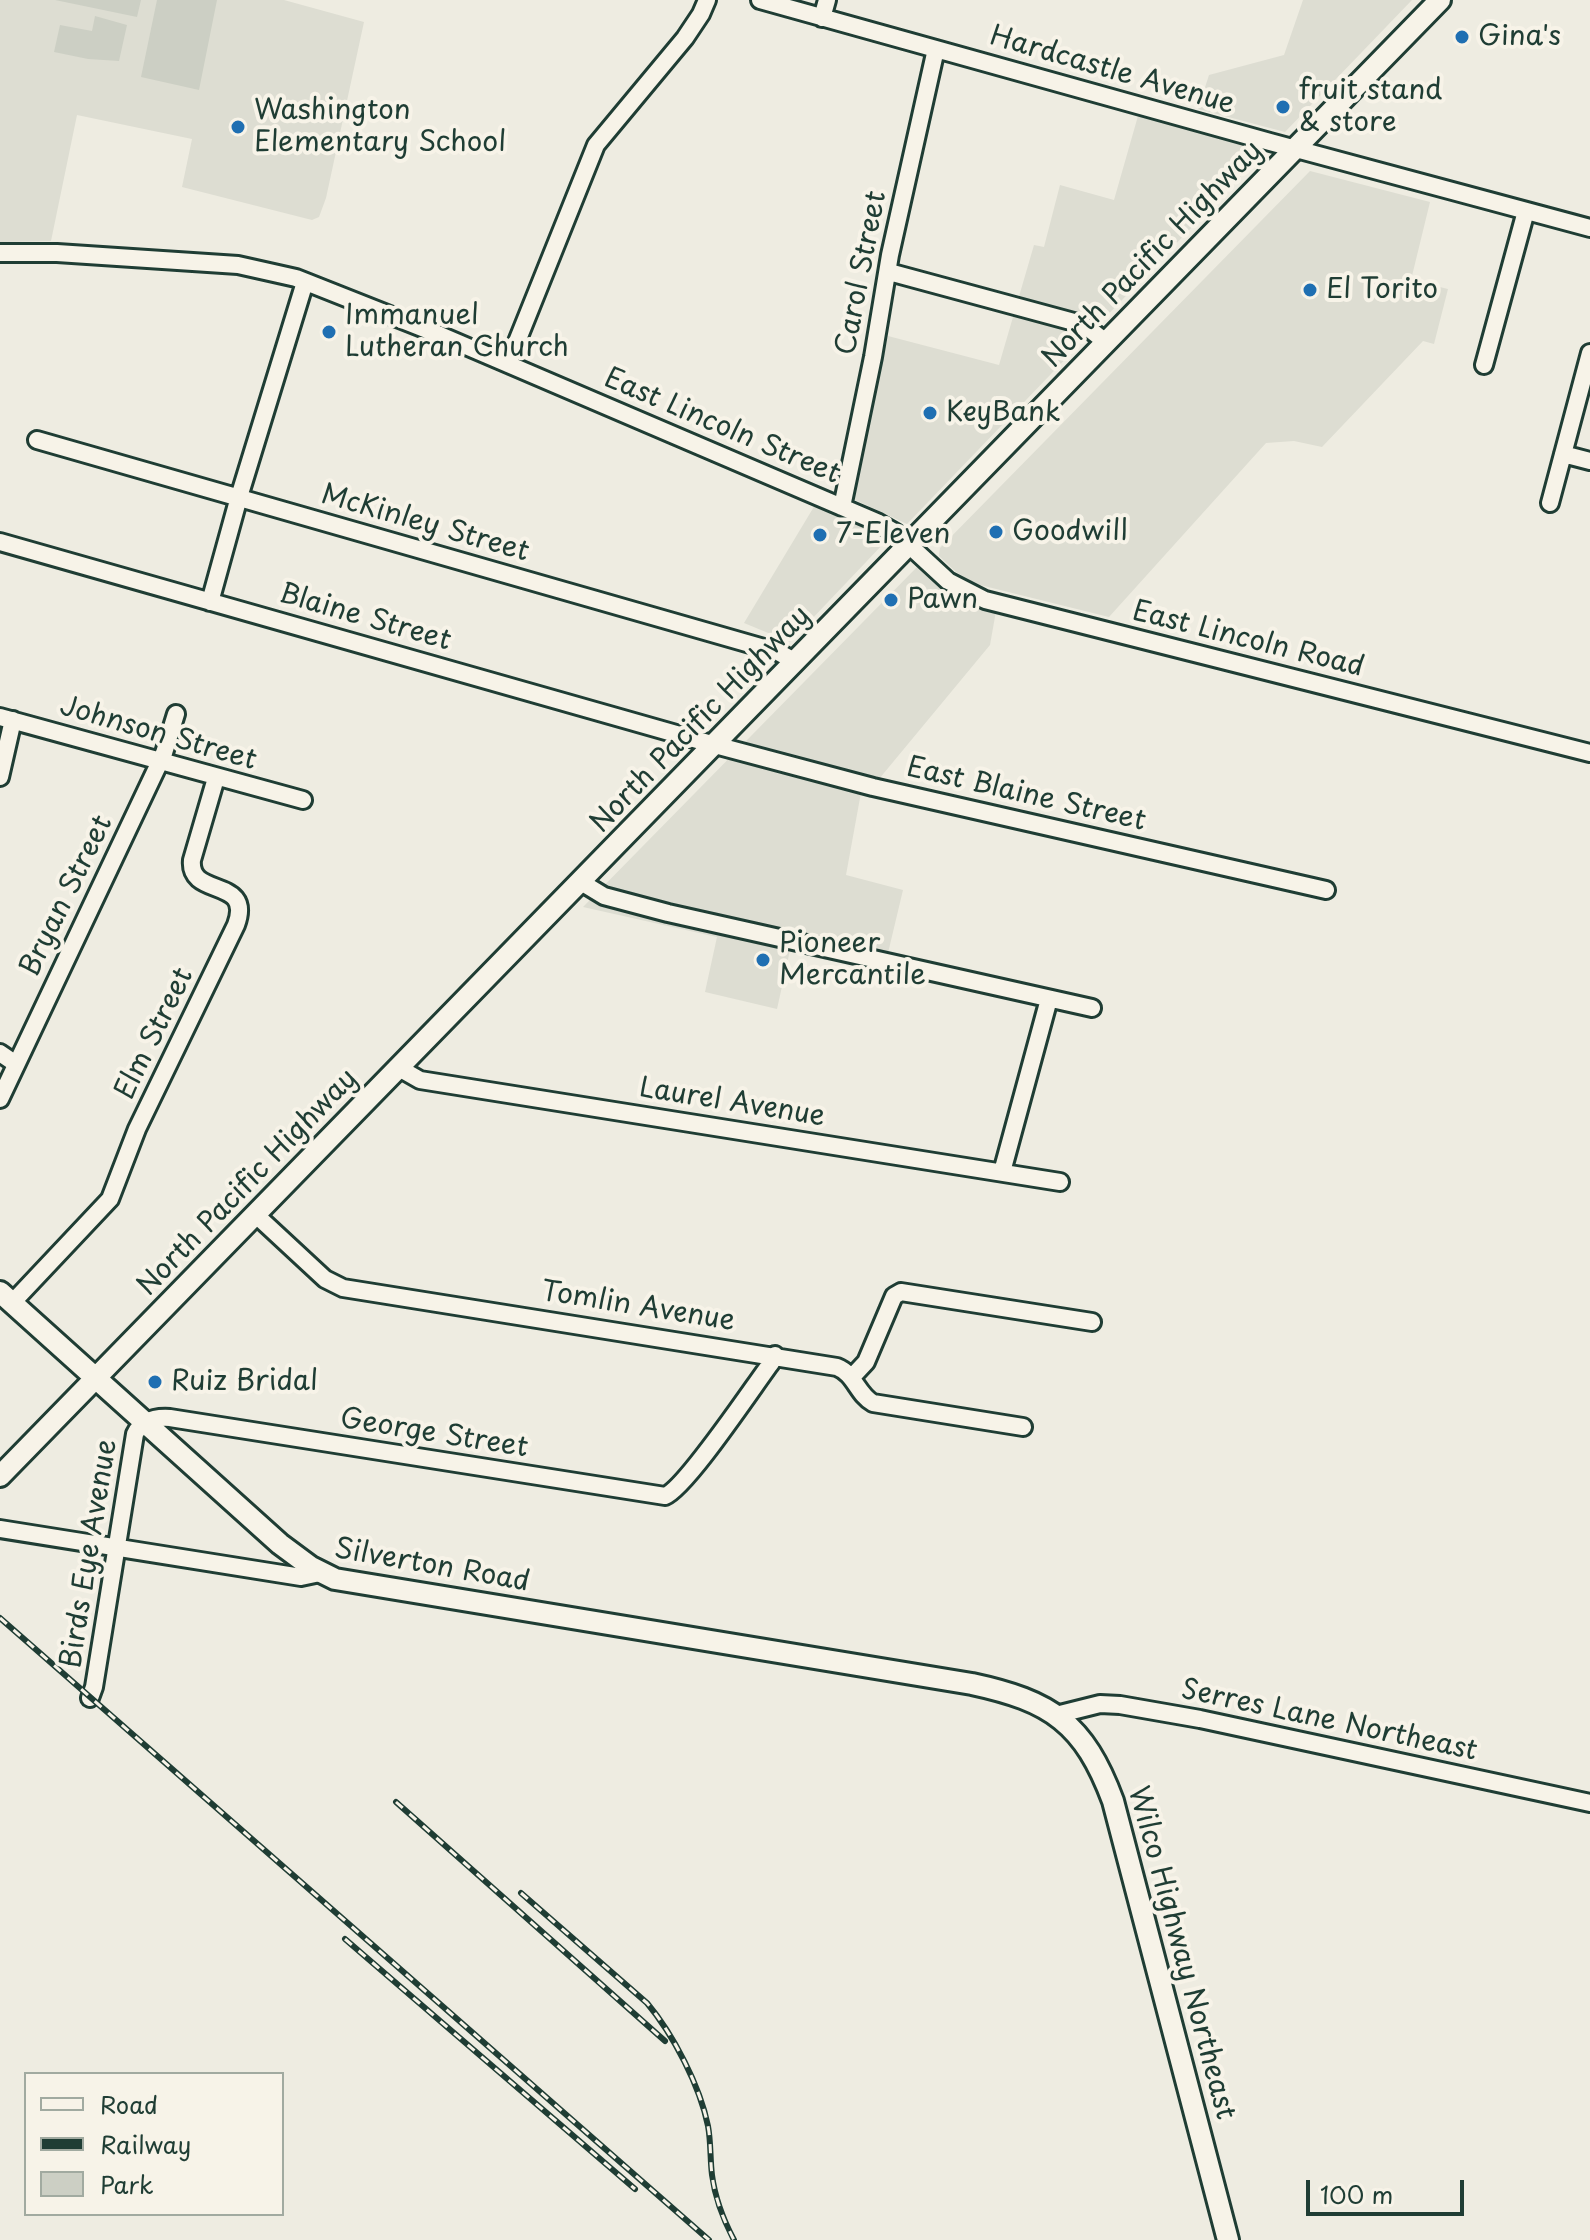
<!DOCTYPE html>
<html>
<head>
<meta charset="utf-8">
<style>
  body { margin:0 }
  #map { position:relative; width:1590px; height:2240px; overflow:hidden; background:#eeece1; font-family:"Playpen Sans",sans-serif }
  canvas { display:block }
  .legend { position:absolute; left:24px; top:2072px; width:260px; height:144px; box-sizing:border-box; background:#f7f3e8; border:2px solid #a1aaa0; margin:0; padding:10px 14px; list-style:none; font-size:24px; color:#1f3d34 }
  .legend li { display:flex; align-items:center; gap:16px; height:40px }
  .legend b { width:40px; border:2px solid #a1aaa0 }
  .scale { position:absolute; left:1306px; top:2180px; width:158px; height:36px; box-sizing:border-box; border:4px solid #1f3d34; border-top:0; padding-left:10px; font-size:24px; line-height:28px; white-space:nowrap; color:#1f3d34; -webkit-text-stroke:6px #f7f3e8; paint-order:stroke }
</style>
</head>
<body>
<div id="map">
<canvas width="1590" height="2240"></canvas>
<ul class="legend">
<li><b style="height:10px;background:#f7f3e8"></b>Road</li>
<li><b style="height:10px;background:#1f3d34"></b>Railway</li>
<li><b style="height:22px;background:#cccfc4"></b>Park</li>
</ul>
<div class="scale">100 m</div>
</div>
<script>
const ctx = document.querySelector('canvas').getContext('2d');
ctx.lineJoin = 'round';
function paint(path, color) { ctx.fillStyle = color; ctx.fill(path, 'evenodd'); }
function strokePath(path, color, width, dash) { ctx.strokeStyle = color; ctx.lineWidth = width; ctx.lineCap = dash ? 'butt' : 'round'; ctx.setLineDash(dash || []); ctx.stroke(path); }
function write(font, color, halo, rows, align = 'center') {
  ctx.font = font + ' "Playpen Sans",sans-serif'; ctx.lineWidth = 8; ctx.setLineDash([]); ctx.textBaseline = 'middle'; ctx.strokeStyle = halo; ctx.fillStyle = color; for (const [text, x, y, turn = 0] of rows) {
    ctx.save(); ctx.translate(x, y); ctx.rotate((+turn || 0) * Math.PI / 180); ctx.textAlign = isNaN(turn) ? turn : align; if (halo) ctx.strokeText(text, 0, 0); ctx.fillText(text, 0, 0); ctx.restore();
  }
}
const built = new Path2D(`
  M0 0H284L364 22 326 198 319 217 312 220 182 187 192 139 77 115 51 241 0 242Z
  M1303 0H1412L1285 132 1198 109 1209 75 1284 55Z
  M1138 116 1266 150 907 524 853 499 888 336 999 365 1034 245 1044 247 1060 185 1114 200Z
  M1310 171 1430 202 1411 280 1448 289 1434 344 1423 341 1322 447 1294 441 1266 443 1109 617 976 584 956 572 939 556 940 548Z
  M815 505 865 525 885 542 790 642 744 623Z
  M917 567 970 603 996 611 990 645 879 779 864 776 846 875 903 890 888 953 794 932 777 1009 705 992 717 937 583 907Z`);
const green = new Path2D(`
  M55 0H141L137 17Z
  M157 0H217L199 90 141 77Z
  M95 16 127 25 119 61 88 59 54 52 60 25 92 31Z`);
const minor = new Path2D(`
  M760 0 1270 142 1590 228
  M822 18 827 0
  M0 253H57L238 265 296 278 440 335 877 522 896 533 948 581 985 600 1590 753
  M889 272 1074 322 1088 328 1107 343
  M508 364 596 145 685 38 701 14 707 0
  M1484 365 1526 211
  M37 440 778 652 796 662
  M1563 454 1590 461
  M1550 503 1590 353
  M842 507 873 357 890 255 936 49
  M0 542 715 745 873 787 1326 890
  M210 602 239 497 305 282
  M0 717 303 800
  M0 777 13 720
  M581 882 604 896 668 913 1092 1008
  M0 1053 16 1064
  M399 1068 420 1080 1060 1182
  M0 1099 164 753 176 714
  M1002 1172 1049 999
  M256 1215 325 1279 343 1288 837 1367C855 1374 857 1394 873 1403L1023 1427
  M12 1303 110 1199 137 1129 236 925C254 876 188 899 192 860L216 778
  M852 1377 866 1362 894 1296 901 1292 1092 1322
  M0 1529 301 1577 320 1573
  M90 1698 94 1687 135 1434C142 1420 155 1417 170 1418L665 1496C686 1488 753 1387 771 1363L775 1355
  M1056 1715 1100 1704 1120 1705 1200 1719 1590 1803`);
const major = new Path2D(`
  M0 1292 280 1544 311 1567 335 1579 972 1684C1051 1701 1084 1723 1113 1801L1228 2240
  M0 1476 1440 0`);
const rail = new Path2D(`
  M0 1618 709 2240
  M396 1802 665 2041
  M521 1893 647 2003C673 2034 700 2086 708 2126 711 2142 710 2159 712 2175 715 2198 723 2219 734 2240
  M345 1939 635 2189`);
const markers = [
  [1462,37,8,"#1f6fb2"],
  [1283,107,8,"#1f6fb2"],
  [238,127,8,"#1f6fb2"],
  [1310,290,8,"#1f6fb2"],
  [329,332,8,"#1f6fb2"],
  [930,413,8,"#1f6fb2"],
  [996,532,8,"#1f6fb2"],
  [820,535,8,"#1f6fb2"],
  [891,600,8,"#1f6fb2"],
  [763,960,8,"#1f6fb2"],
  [155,1382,8,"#1f6fb2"]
];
const poiNames = [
  ["Gina's",1478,37],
  ["fruit stand",1299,91],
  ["& store",1299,123],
  ["Washington",254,111],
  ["Elementary School",254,143],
  ["El Torito",1326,290],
  ["Immanuel",345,316],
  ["Lutheran Church",345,348],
  ["KeyBank",946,413],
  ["Goodwill",1012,532],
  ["7-Eleven",836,535],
  ["Pawn",907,600],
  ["Pioneer",779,944],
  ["Mercantile",779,976],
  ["Ruiz Bridal",171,1382]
];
const streetNames = [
  ["Hardcastle Avenue",1112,71,16],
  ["North Pacific Highway",1153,255,-46],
  ["Carol Street",862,273,-79],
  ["East Lincoln Street",722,427,23],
  ["McKinley Street",425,524,16],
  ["Blaine Street",365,618,16],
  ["East Lincoln Road",1248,640,14],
  ["North Pacific Highway",701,720,-46],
  ["Johnson Street",158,734,16],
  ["East Blaine Street",1026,795,13],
  ["Bryan Street",67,896,-64],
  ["Elm Street",155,1034,-64],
  ["Laurel Avenue",732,1103,9],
  ["North Pacific Highway",248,1183,-46],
  ["Tomlin Avenue",638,1307,9],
  ["George Street",434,1434,9],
  ["Birds Eye Avenue",90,1554,-81],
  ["Silverton Road",432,1566,10],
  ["Serres Lane Northeast",1329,1721,12],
  ["Wilco Highway Northeast",1181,1953,75]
];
paint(built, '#ddddd2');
paint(green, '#cccfc4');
strokePath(minor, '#1f3d34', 22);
strokePath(major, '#1f3d34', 26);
strokePath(minor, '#f7f3e8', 16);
strokePath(major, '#f7f3e8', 20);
strokePath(rail, '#1f3d34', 6);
strokePath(rail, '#f7f3e8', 3, [9]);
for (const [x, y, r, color] of markers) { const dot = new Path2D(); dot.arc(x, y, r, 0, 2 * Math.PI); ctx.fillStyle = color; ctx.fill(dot); strokePath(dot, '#f7f3e8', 3); }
write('28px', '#1f3d34', '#f7f3e8', poiNames, 'left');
write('28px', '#1f3d34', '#f7f3e8', streetNames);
</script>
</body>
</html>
